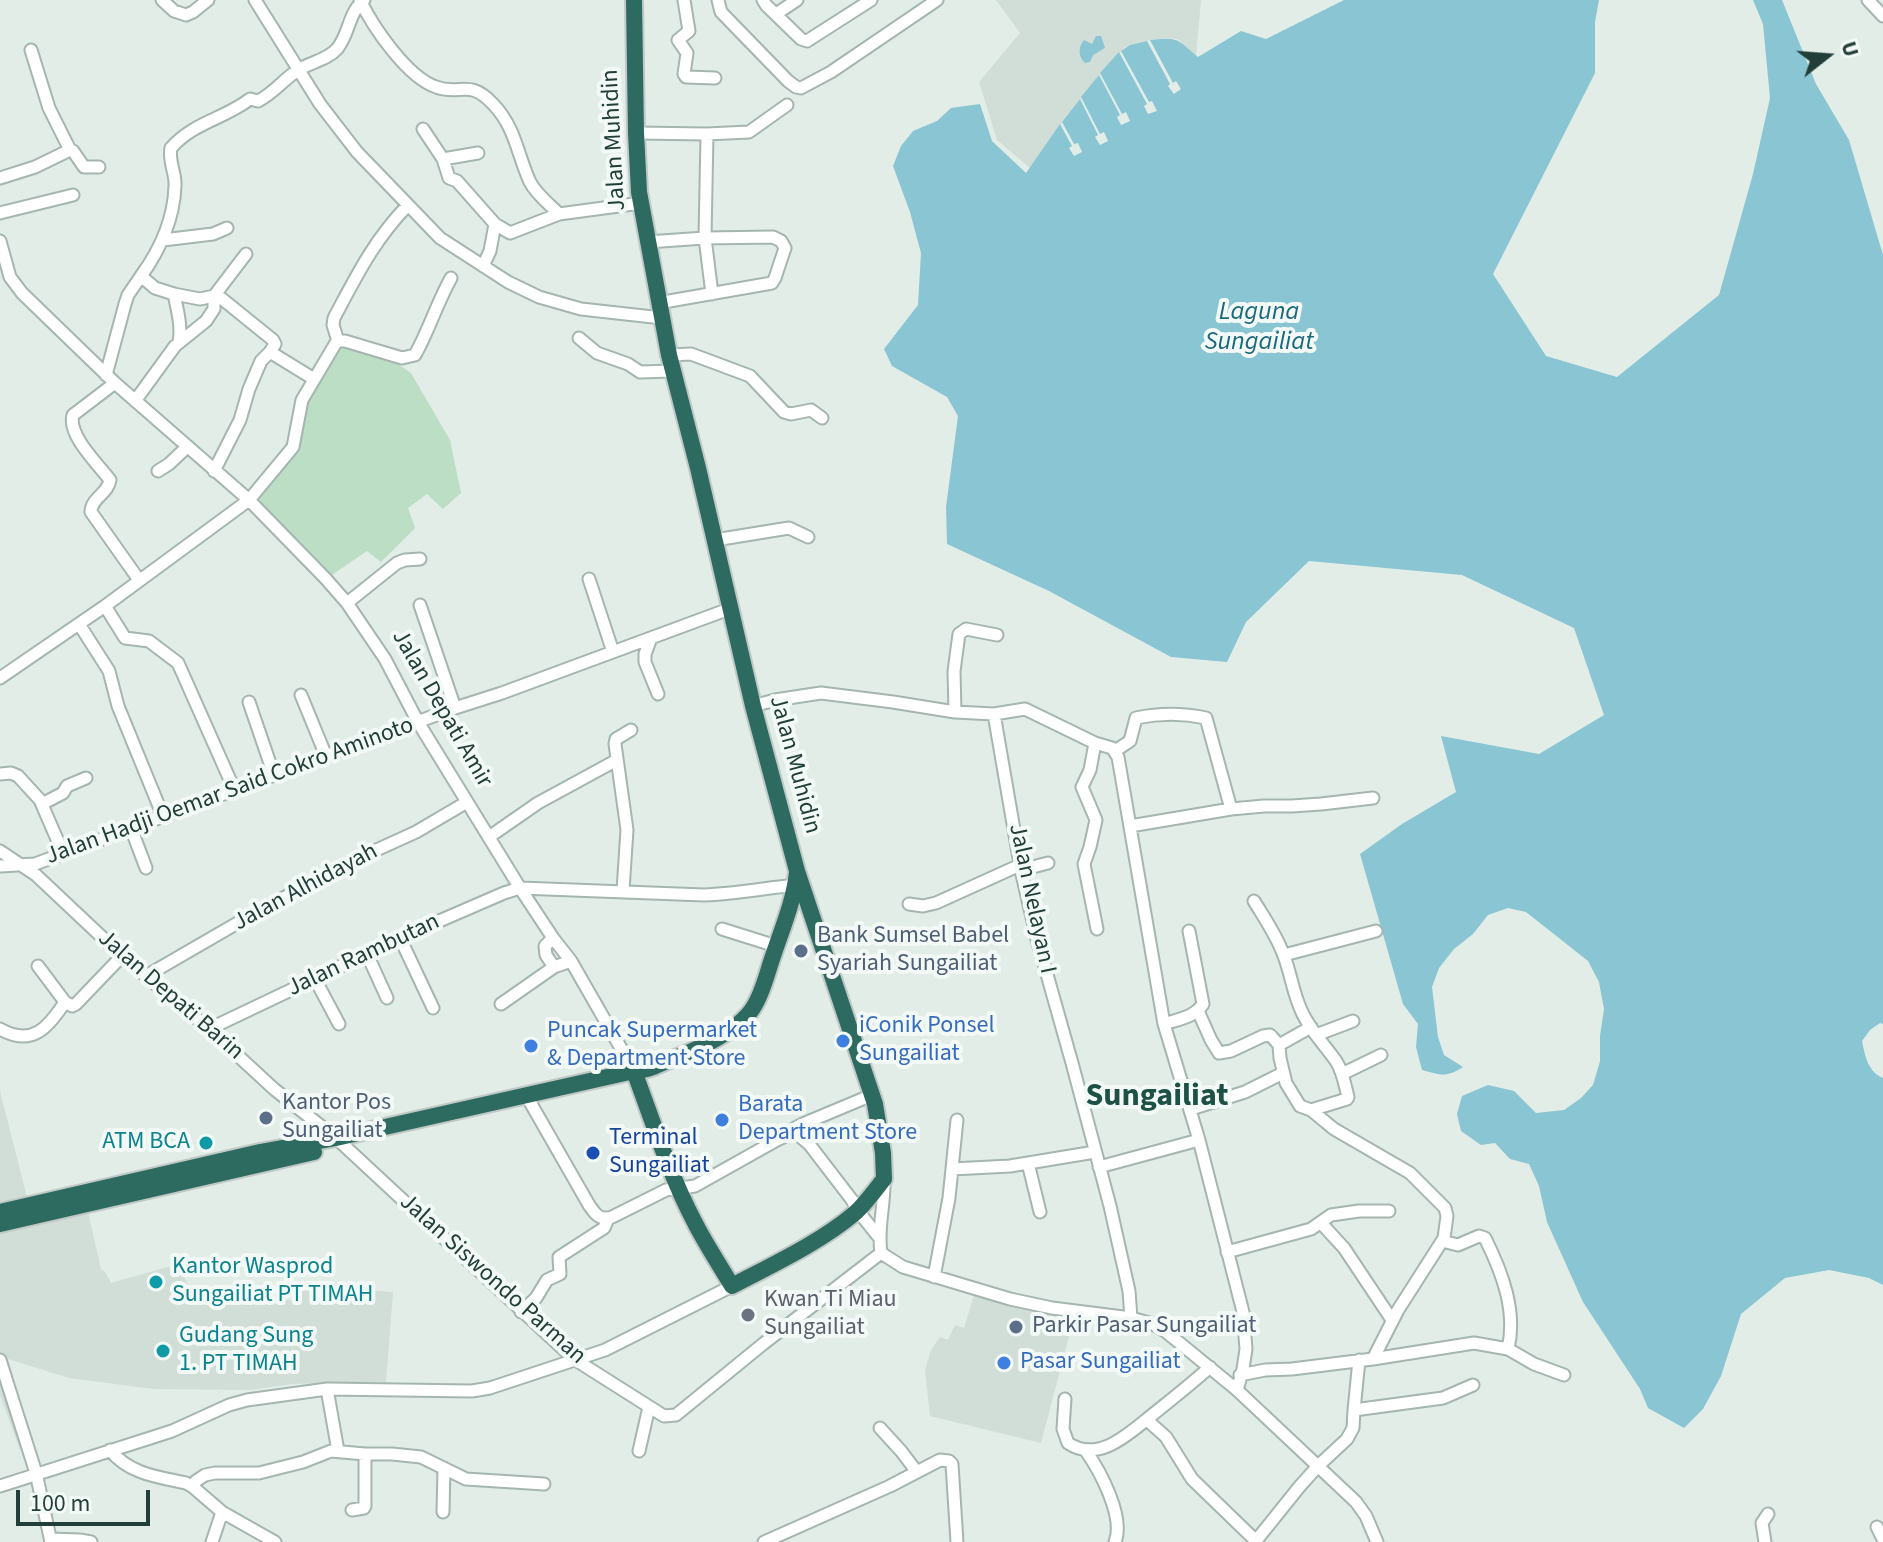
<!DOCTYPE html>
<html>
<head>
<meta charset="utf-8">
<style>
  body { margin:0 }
  #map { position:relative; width:1883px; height:1542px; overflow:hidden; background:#e2ede8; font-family:"Source Sans 3",sans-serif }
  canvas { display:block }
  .north { position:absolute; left:1787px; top:16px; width:80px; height:80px; -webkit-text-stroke:6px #f3f9f6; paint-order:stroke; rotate:73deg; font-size:22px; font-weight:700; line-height:32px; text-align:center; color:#223e38 }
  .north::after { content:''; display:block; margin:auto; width:28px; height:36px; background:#223e38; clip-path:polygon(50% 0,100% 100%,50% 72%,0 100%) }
  .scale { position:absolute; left:16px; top:1490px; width:134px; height:36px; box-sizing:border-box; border:4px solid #223e38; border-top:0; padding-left:10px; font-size:24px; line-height:28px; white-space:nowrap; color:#223e38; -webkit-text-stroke:6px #f3f9f6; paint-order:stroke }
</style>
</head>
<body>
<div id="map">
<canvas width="1883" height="1542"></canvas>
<div class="north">U</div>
<div class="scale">100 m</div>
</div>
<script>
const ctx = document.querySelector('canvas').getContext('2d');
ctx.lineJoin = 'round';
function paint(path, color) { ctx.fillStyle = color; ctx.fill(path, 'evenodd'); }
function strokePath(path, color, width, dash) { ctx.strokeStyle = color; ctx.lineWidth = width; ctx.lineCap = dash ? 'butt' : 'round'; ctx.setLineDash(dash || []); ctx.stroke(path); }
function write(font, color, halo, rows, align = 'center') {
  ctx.font = font + ' "Source Sans 3",sans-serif'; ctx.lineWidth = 8; ctx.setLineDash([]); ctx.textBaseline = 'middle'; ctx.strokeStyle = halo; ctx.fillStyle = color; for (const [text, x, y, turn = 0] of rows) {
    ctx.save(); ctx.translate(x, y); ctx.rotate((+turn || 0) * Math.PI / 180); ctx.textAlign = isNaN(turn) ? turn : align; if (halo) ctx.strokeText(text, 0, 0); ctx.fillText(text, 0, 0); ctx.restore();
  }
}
const built = new Path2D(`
  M996 0H1201L1196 56 1178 39 1167 38 1150 40 1130 45 1124 48 1099 75 1062 122 1030 168 997 140 979 82 1020 33Z
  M0 1091 28 1201 0 1208Z
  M88 1212 101 1269 105 1272 111 1283 178 1264 188 1285 301 1302 303 1285 393 1292 386 1382 292 1384 251 1390 153 1389 69 1378 8 1359 32 1445 20 1450 0 1395V1232Z
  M976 1289 1076 1310 1041 1443 930 1416 925 1370 931 1350 940 1337 948 1340 955 1325 964 1328Z`);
const green = new Path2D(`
  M335 343 380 352 411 373 450 440 461 493 443 509 427 494 408 508 415 528 381 562 367 551 326 579 251 503 291 450 303 400Z`);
const water = new Path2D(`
  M1344 0H1599L1595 22V73L1493 274 1546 356 1617 377 1719 295 1753 174 1770 98 1763 24 1753 0H1782L1816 84 1849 140 1883 255V1024L1880 1023 1870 1030 1862 1041C1865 1056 1868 1072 1883 1078V1285L1869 1278 1829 1270 1785 1278 1741 1314 1721 1376 1703 1409 1684 1428 1648 1408 1640 1389 1583 1302 1547 1222 1539 1186 1529 1164 1510 1159 1495 1143 1481 1145 1461 1131 1457 1114 1462 1096 1488 1085 1514 1091 1536 1113 1564 1110 1581 1098 1593 1085 1600 1061V1036L1604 1009 1599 982 1588 961 1526 912 1508 908 1488 915 1473 934 1454 949 1439 968 1432 987 1438 1037 1444 1055 1463 1067C1446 1078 1441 1075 1422 1070L1416 1047 1418 1024 1403 1004 1360 854 1402 824 1456 792 1441 736 1539 754 1604 715 1574 628 1462 575 1309 561 1246 622 1227 662 1171 657 1049 591 947 544 946 507 958 416 947 397 892 366 884 349 918 305 921 253 910 212 893 166 901 146 913 131 937 121 951 108 980 104 992 141 1026 173 1060 124 1072 146 1069 148 1074 156 1082 152 1078 143 1074 144 1062 122 1080 99 1098 135 1095 137 1100 145 1108 141 1104 132 1100 134 1081 97 1099 75 1120 115 1117 117 1121 125 1130 121 1126 112 1122 114 1100 73 1119 52 1147 104 1144 106 1148 114 1157 111 1152 101 1149 102 1121 51 1130 45 1147 41 1170 84 1168 86 1174 94 1181 89 1176 81 1173 83 1150 40C1180 37 1176 39 1198 57L1241 31 1266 39Z
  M1096 36H1101L1105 48 1093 55 1090 62 1085 63C1078 57 1078 47 1084 40L1092 44Z`);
const minor = new Path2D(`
  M162 0 174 11 186 15 193 12 208 0
  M255 0 320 104 357 152 440 238 508 282 539 297 581 309 662 318
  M360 0C373 27 407 77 436 87 460 96 469 78 493 104 516 128 517 154 530 182 536 194 549 204 559 214
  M684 0 689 31 678 40 687 53 684 74 686 77 715 78
  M718 0 721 12 788 81 796 87 801 88 831 72 937 0
  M763 0 766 5 801 39 807 41 871 0
  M1868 0 1883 16
  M776 14 797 0
  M31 50 49 108 70 150
  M423 129 443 159 449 178 457 181 495 224 510 233 559 214 641 203
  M636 133 707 134 705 238 773 237 781 241 785 248 775 278 772 283 658 303
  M707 134 749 132 787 105
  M443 159 478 153
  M0 178 35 167 70 150 73 151 84 167H99
  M0 213 73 195
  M163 240 213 234 227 228
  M0 241 10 277 22 293 115 383 249 500 326 579 347 603 385 659 418 722 520 888 553 938 571 961 634 1071
  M647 242 705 238 712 294
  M483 266 490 251 495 224
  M174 294 200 299 214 296 221 298 273 340 275 344 270 352 261 361 249 389 240 420 214 471
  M579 338 597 353 628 364 640 372 673 371
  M338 341 333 325 334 318C357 275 374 240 408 205
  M179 342C182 326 177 309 174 294L155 288 141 276C160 250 174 218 175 186 176 173 168 161 171 148 194 122 224 119 250 99L258 101C274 93 284 79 298 70 311 62 327 60 337 49 350 33 348 13 364 0
  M270 352 314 379
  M669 355 691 354 750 376 784 412 791 414 811 410 822 418
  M106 375 125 304 128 295 141 276
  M115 383 73 415C67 435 99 465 110 480 108 494 91 498 91 512L139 580
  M135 401 175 346 206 321 214 309V296L246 254
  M158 471 169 464 187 447
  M715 540 789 528 808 537
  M589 579 613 652
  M347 603 397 563 405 560 420 559
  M420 605 455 708
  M105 606 125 638 149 641 178 663 234 789
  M79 624 109 671 118 706 163 816
  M651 638 645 654V662L658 694
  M0 678 105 606 249 500 293 447 302 400 337 341H345L402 358 415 355C429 330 437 303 451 278
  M301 695 326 756
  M249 702 274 775
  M753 706 775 700 821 693 893 702 955 712 994 714 1021 870 1037 939 1072 1063 1110 1206 1129 1291 1131 1318
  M955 712 954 671 959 634 966 629 997 635
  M994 714 1025 709 1095 743 1112 748 1118 757 1164 1024 1199 1140 1243 1312 1246 1349 1243 1369 1237 1390
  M1095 743 1090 770 1082 787 1096 820 1090 847 1084 864 1097 929
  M1115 751 1130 741 1136 718C1160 713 1182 713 1206 718L1231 809
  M0 774 11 773 18 776 40 800 63 853
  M42 804 63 793 67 786 86 778
  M1130 826 1231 809 1264 806H1292L1321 804 1373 798
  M131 828 146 868
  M489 837 538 803 617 760
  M0 851 36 875 122 956 209 1029 274 1089 336 1138 574 1359 664 1416 676 1415 763 1344 881 1253
  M0 866 35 864 455 708 502 693 729 609
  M1021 870 1048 863
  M623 890 627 830 615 744 616 739 631 730
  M1254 901C1265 919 1277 936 1284 956 1291 974 1293 993 1301 1010 1309 1029 1324 1044 1336 1061 1343 1072 1345 1085 1348 1097L1347 1099 1311 1110
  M909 904 923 906 936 903 1020 865
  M722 929 776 946
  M400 938 433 1008
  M553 938 545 946 546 955 554 967
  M367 954 387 998
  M1284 955 1376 931
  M38 966 65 1002 72 1006 76 1004 122 956
  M146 976 253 914 361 857 416 832 467 802
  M315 979 339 1024
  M501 1004 554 967 571 961
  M1198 1011 1211 1040 1219 1053 1231 1051 1263 1036 1270 1035 1272 1037 1279 1045 1280 1058 1286 1083 1300 1106 1311 1110 1334 1129 1410 1173 1445 1208 1447 1216 1444 1238 1398 1310 1373 1359
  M1164 1024C1179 1019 1195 1017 1203 1004L1189 931
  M0 1029C32 1047 48 1028 65 1002
  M209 1029 400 938 504 893 520 888 704 895C735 894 765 888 796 885
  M1316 1035 1353 1021
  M1279 1045 1311 1027
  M1342 1074 1381 1055
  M530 1102 589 1205C595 1214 600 1221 612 1217L666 1190 695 1186 777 1140 792 1133H796L809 1144 852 1200 858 1211 878 1236
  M1191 1109 1245 1092 1283 1073
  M792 1133 795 1128 805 1123 872 1095
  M1028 1163 1040 1212
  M1099 1167 1199 1140
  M952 1169 1010 1166 1095 1152
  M1321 1223 1344 1248 1392 1320
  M1227 1252 1311 1229 1331 1215 1359 1211H1389
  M881 1253 903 1267 1010 1299 1052 1308 1131 1318 1153 1324 1165 1331 1237 1390 1356 1502 1366 1516 1377 1542
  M881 1253C877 1228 885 1205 884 1179
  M934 1277 949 1198 957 1120
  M521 1312 536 1298 547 1280 560 1274 559 1257 604 1228 608 1219
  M1508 1349 1534 1364 1564 1375
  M0 1360 36 1473 51 1542
  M1240 1375 1265 1370 1292 1369 1373 1359 1474 1343 1508 1349C1517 1311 1502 1272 1485 1238L1479 1236 1458 1245 1442 1241
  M327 1389 338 1451
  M1065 1399 1063 1429 1068 1443C1096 1462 1124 1438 1146 1420 1168 1402 1189 1386 1210 1367
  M1354 1410 1359 1360
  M1147 1420 1166 1437 1192 1479 1256 1541
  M880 1428 901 1451 917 1472
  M110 1450C129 1474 158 1477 186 1483L193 1487 222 1512 275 1542
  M639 1451 649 1407
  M1086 1451C1100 1471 1125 1517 1115 1542
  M0 1486 172 1431 229 1405 247 1400 327 1389 472 1391 490 1388 605 1350 732 1286
  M193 1487 196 1481 205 1475 215 1473H259L303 1462 331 1451 365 1454H392L421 1457 466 1479 544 1484
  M352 1510 364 1508 365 1506V1454
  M443 1512 444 1468
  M1877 1527 1883 1539
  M51 1539 80 1540 91 1542
  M212 1542 222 1512
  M764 1542 890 1486 940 1460 949 1461 952 1464 957 1542
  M1255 1542 1300 1486 1318 1466 1347 1439 1353 1428 1354 1410 1443 1398 1473 1385
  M1765 1542 1762 1523 1768 1514`);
const highway = new Path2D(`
  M634 0 636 133 639 192 669 355 698 468 753 706 797 871 875 1104 883 1153 884 1179C875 1190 866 1203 855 1213 821 1242 772 1265 732 1286 719 1264 705 1243 694 1221 669 1173 653 1122 634 1071
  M0 1212 260 1152 336 1138 634 1071C650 1071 660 1063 675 1058 699 1049 739 1030 753 1008 763 993 767 973 773 956 782 929 794 901 797 872
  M0 1224 314 1152`);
const markers = [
  [801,951,8,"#5c6f8a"],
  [843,1041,8,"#3f7fe0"],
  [531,1046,8,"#3f7fe0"],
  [266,1118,8,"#5c6f8a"],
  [722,1120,8,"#3f7fe0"],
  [206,1143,8,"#0f9aa8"],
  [593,1153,8,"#1a4fb4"],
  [156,1282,8,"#0f9aa8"],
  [748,1315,8,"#6b7280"],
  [1016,1327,8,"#5c6f8a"],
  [163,1351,8,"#0f9aa8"],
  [1004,1363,8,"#3f7fe0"]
];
const streetNames = [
  ["Jalan Muhidin",615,140,-93],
  ["Jalan Depati Amir",441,709,60],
  ["Jalan Muhidin",794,765,75],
  ["Jalan Hadji Oemar Said Cokro Aminoto",230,792,-20],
  ["Jalan Alhidayah",306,888,-28],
  ["Jalan Nelayan I",1031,899,78],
  ["Jalan Rambutan",364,956,-25],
  ["Jalan Depati Barin",170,996,41],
  ["Jalan Siswondo Parman",492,1280,42]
];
const serviceNames = [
  ["Bank Sumsel Babel",817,937],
  ["Syariah Sungailiat",817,965],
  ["Kantor Pos",282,1104],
  ["Sungailiat",282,1132],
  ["Parkir Pasar Sungailiat",1032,1327]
];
const shopNames = [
  ["iConik Ponsel",859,1027],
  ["Sungailiat",859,1055],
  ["Puncak Supermarket",547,1032],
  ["& Department Store",547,1060],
  ["Barata",738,1106],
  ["Department Store",738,1134],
  ["Pasar Sungailiat",1020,1363]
];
const transitNames = [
  ["Terminal",609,1139],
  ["Sungailiat",609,1167]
];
const cultureNames = [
  ["ATM BCA",190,1143,"right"],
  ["Kantor Wasprod",172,1268],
  ["Sungailiat PT TIMAH",172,1296],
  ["Gudang Sung",179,1337],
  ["1. PT TIMAH",179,1365]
];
const worshipNames = [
  ["Kwan Ti Miau",764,1301],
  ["Sungailiat",764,1329]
];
const waterNames = [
  ["Laguna",1259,313],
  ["Sungailiat",1259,343]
];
const districtNames = [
  ["Sungailiat",1157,1098]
];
paint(built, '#d1ddd7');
paint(green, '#bbdec5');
paint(water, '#89c5d3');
strokePath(minor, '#a5b5b0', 15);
strokePath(highway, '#c1c9c7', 20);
strokePath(minor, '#fff', 11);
strokePath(highway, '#2d6b60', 16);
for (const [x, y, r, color] of markers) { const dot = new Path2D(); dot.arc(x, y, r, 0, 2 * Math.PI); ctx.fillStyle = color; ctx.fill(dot); strokePath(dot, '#f3f9f6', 3); }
write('24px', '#223e38', '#f3f9f6', streetNames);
write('24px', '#4e5e75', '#f3f9f6', serviceNames, 'left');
write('24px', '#366cbe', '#f3f9f6', shopNames, 'left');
write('24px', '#164399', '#f3f9f6', transitNames, 'left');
write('24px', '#0d838f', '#f3f9f6', cultureNames, 'left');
write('24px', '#5b616d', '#f3f9f6', worshipNames, 'left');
write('italic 26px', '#1a697c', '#f3f9f6', waterNames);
write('bold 32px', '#1d5146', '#f3f9f6', districtNames);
</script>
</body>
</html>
